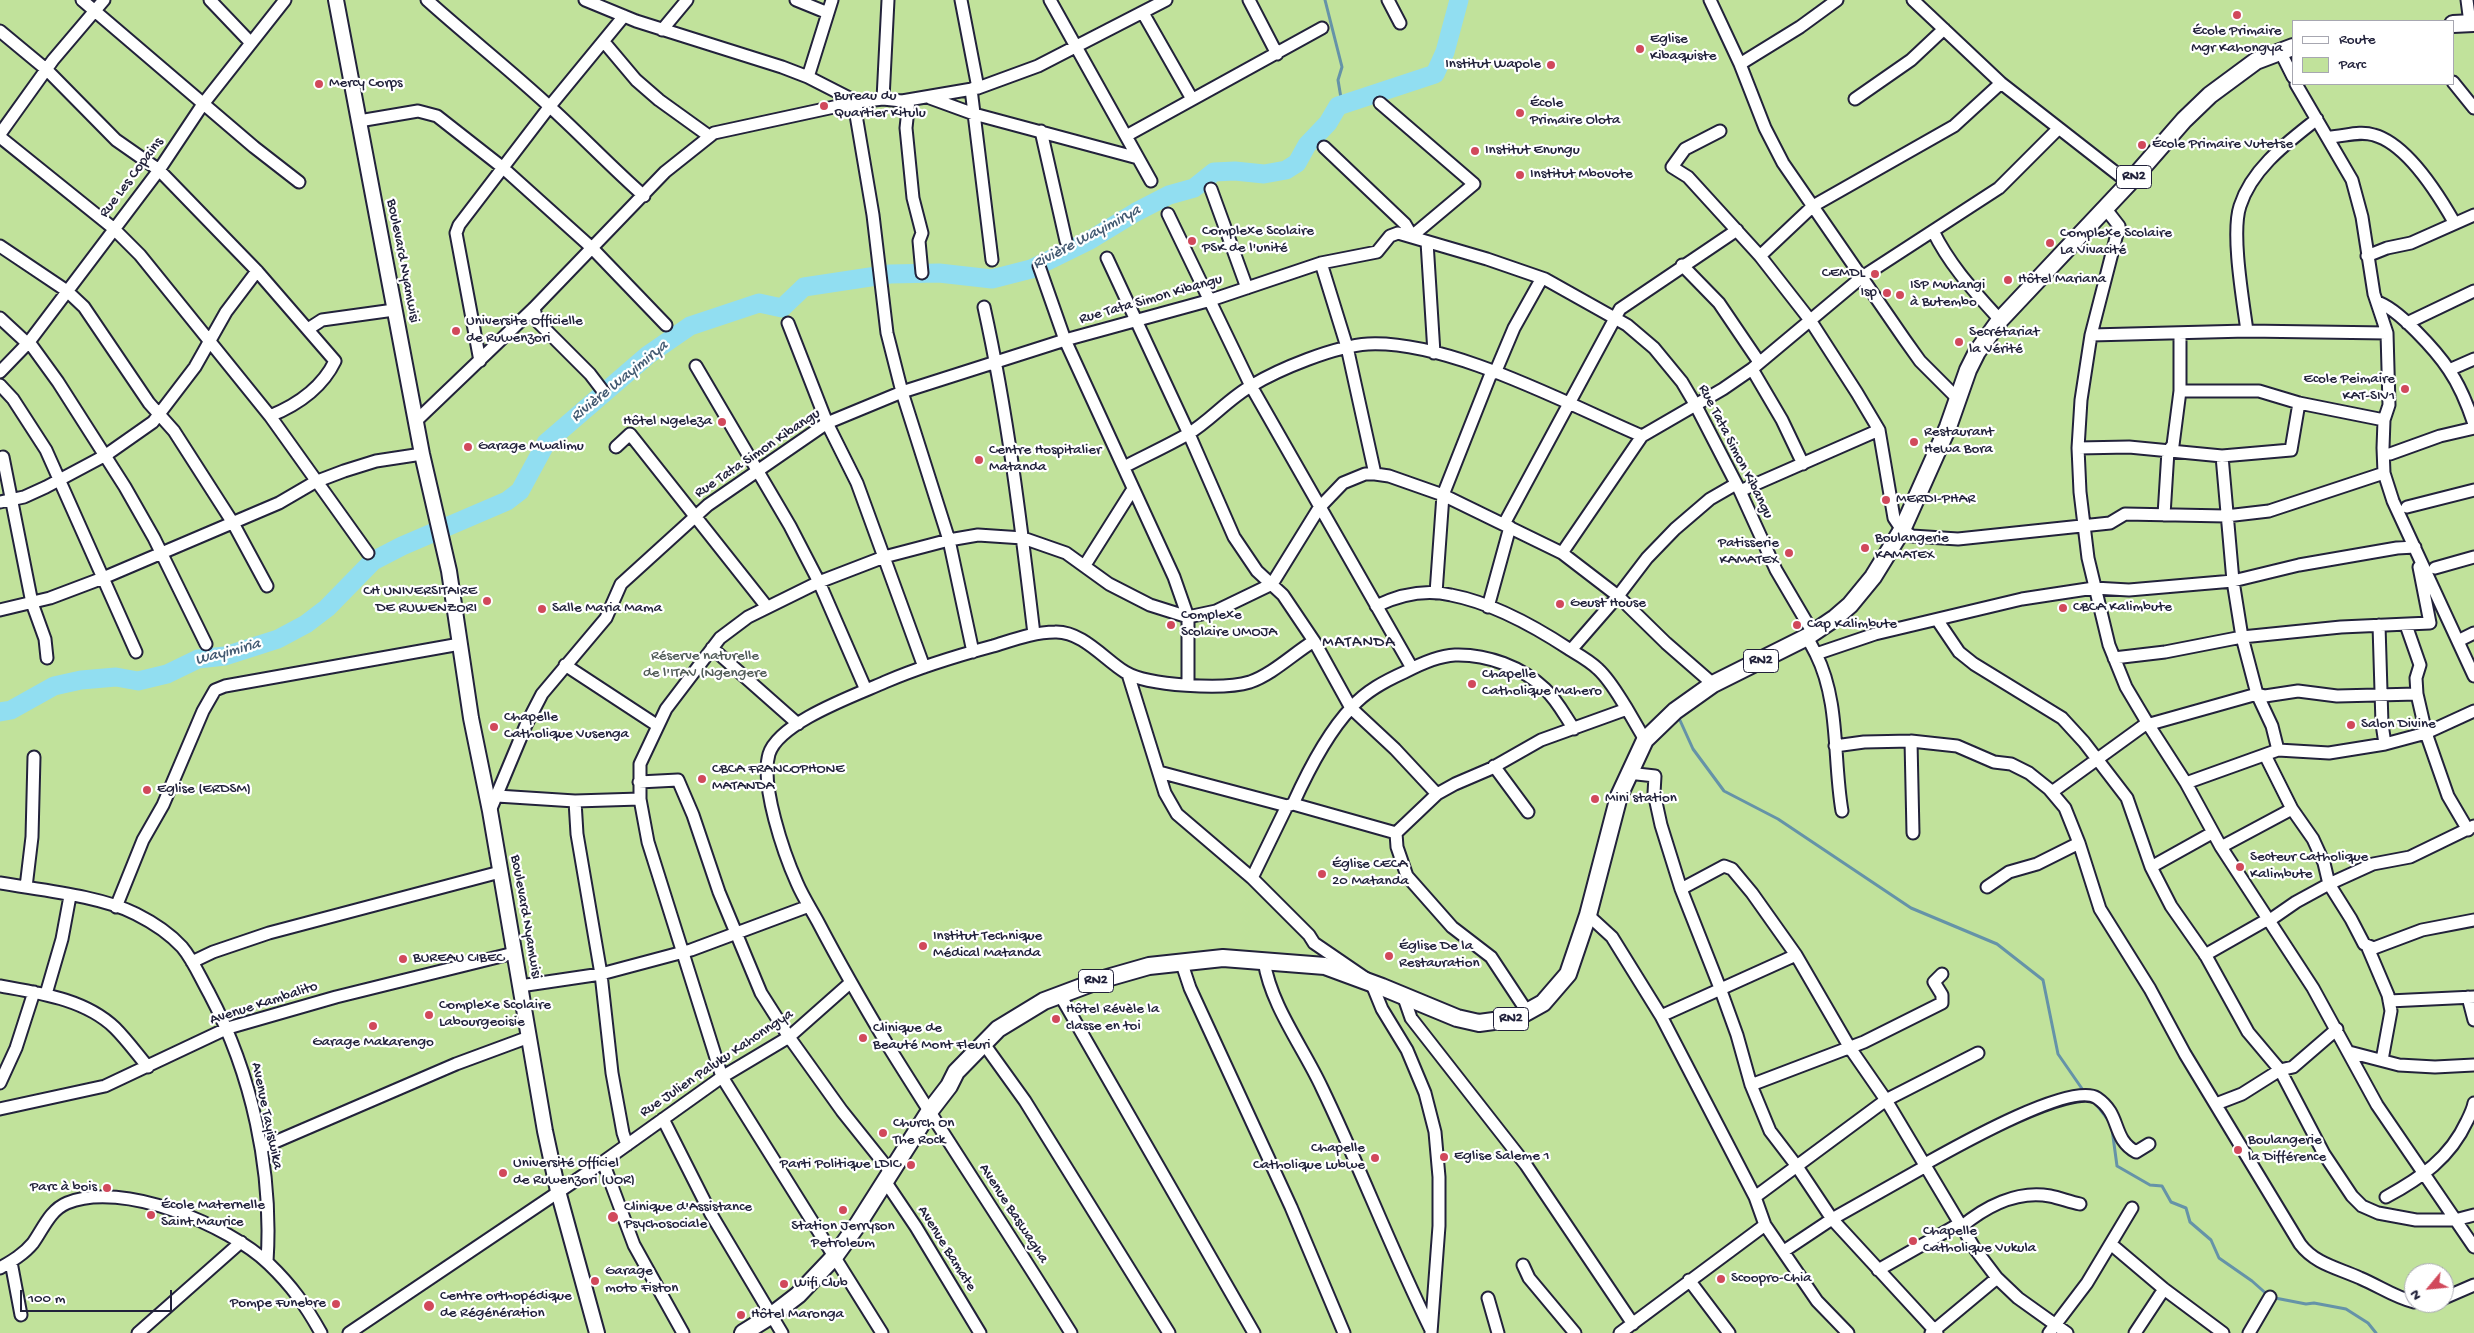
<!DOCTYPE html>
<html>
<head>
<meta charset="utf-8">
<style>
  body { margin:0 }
  #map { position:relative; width:2474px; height:1333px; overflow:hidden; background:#fff; font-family:"Gochi Hand",sans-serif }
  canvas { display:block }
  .legend { position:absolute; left:2292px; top:20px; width:162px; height:65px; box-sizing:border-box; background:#fff; border:1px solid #a7a7b1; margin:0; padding:6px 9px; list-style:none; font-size:15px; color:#22223b }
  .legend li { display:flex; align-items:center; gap:10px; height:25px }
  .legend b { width:25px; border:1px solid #a7a7b1 }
  .north { position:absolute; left:2404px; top:1263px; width:50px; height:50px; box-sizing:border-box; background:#fff; border:1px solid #a7a7b1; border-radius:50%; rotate:242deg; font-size:14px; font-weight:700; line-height:20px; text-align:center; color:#22223b }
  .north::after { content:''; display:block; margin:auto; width:18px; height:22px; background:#d1495b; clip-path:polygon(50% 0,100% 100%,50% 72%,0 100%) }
  .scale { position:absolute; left:20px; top:1290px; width:152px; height:22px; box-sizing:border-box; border:2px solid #22223b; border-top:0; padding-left:6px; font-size:15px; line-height:18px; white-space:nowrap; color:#22223b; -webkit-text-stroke:4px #fff; paint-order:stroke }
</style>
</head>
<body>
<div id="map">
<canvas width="2474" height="1333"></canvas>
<ul class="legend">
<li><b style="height:6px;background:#fff"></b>Route</li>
<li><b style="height:14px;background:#c1e29b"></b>Parc</li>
</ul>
<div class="north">N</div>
<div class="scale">100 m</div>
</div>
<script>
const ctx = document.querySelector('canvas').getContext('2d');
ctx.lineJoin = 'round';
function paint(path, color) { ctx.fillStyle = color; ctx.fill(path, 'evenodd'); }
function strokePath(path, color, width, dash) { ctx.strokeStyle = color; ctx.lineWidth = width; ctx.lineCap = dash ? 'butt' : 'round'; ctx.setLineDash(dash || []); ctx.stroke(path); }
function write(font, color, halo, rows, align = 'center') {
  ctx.font = font + ' "Gochi Hand",sans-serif'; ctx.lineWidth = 4.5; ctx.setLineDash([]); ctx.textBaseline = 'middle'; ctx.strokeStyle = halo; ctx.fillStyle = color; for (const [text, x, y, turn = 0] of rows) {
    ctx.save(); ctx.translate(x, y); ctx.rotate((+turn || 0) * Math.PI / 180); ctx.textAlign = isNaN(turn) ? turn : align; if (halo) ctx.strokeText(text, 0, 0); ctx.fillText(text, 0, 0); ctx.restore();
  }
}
const green = new Path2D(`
  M0 0H2474V1333H0ZM2293 21H2453V84H2293ZM2414 1273H2444V1303H2414Z`);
const stream = new Path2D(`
  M1325 0 1342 67 1338 80 1341 98 1338 106
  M1678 716 1693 749 1724 791 1778 819 1911 908 1997 944 2043 980 2058 1054 2085 1093
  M2096 1104 2109 1121
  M2112 1129 2117 1166 2150 1185 2162 1186 2171 1202 2186 1208 2190 1222 2211 1240 2219 1258 2252 1281 2270 1297 2306 1304 2314 1303 2346 1309 2368 1323 2376 1333`);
const river = new Path2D(`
  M0 712 11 710 54 686 81 680 116 677 138 681 167 674 198 659 225 656 278 639 306 624 327 608 373 561 402 546 507 501 520 491 546 443 648 355 690 326 759 303 782 308 804 287 890 274 939 273 992 279 1031 269 1090 240 1136 212 1169 195 1194 188 1214 172 1235 171 1264 174 1286 170 1297 163 1307 145 1328 123 1338 106 1435 74 1445 52 1459 0`);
const minor = new Path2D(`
  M82 0 254 147 299 182
  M210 0 251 43
  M427 0C467 36 509 69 549 106 581 135 611 167 644 196
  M585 0 636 21 782 67 808 77 857 102
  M796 0 828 13
  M961 0 978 88
  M1050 0 1151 181
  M1249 0 1277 54
  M1388 0 1400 23
  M1710 0 1740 64 1765 128 1783 163 1905 340 1920 361 1958 399
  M1913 0 2001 83 2129 183
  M2467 0 2470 23
  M1143 13 1192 99
  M662 30 687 0
  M0 31 47 70 116 140 159 170 257 271 335 361C322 388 297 405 270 416
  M604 42 636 80 659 100 709 136
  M2281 53 2293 77
  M1740 64 1800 27 1837 0
  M808 77 832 0
  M2453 82 2474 108
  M2296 84 2352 180 2362 217 2374 294 2387 333 2389 405 2384 420 2383 448 2384 473 2393 501 2474 676
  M971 89 992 260
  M930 98 974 114 1138 158
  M883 99 888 0
  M1855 99 1911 60 1944 29
  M909 100 906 128 913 198 922 233 919 241 922 273
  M857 102 856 115 873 215 887 333 902 392 949 540 973 652
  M1380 103 1474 184 1412 236
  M359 121 418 111 437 116 502 167 592 248 666 325
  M1041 131 1066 241
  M1720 131 1685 149 1672 167 1688 177 1760 256 1810 320 1857 393 1879 430 1894 518 1902 530 1912 536 1958 539 2110 523 2125 514 2226 516 2269 511 2384 473
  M0 134 53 60 104 0
  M1126 136 1322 28
  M0 137 113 228 140 255 270 416 368 553
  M2328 137C2343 137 2359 130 2374 135 2407 144 2438 194 2454 222
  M1324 147 1405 224 1412 236
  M1211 189 1247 288
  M2105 208 2119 226 2091 335 2081 400 2078 448 2080 492 2088 558 2109 645 2126 687 2148 724 2186 783 2221 847 2313 988 2377 1105 2474 1247
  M1168 214 1251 386 1412 668
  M1933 231C1950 266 1975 292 2000 320
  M1427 242 1434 353
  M0 246 67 291 84 307 149 403 174 431 233 523 267 586
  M1760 256 1813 206 1954 126 2001 83
  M2367 256 2387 248 2411 243 2474 215
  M1107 258 1189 434 1234 537 1257 571 1283 595 1314 641 1351 708 1395 749 1437 794
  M1321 263 1347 347 1375 474
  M1682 265 1719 303 1759 362
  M1039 266 1065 340 1174 577 1188 617V685
  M2377 302C2398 308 2437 352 2449 370 2460 386 2468 406 2474 424
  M984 307C1008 415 1021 525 1034 634
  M534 308 537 321 590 374 603 391
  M0 318 27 343
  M788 323 827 423 857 483 924 667
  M2407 323 2474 291
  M308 329 322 320 394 310
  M2247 331C2243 301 2231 233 2240 206 2252 168 2288 142 2317 119
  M2091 335 2247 331 2387 333
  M29 342 58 382 125 487 154 538 206 644
  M480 361 456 233 459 225 550 106 624 16
  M696 366 790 526 819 582 866 690
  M1752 369 1782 420 1803 464
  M2449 370 2474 359
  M0 372 29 342 159 170 203 104 285 0
  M1495 373 1514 328 1542 278
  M0 385 13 399 46 450 136 652
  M2180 391H2259L2299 403 2384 420
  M416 421 534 308 665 172 714 133 857 102 883 99 902 101 978 88 1038 66 1166 0
  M616 447 630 434 767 607
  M2078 448 2129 447 2222 456 2291 450 2299 403
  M2390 454 2440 436 2474 428
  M2222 456 2233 581 2242 637 2257 694 2272 726 2278 750
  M3 457 32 603 45 639 47 658
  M1124 467C1145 456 1167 446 1188 434 1210 421 1228 399 1251 386 1279 369 1335 346 1368 344 1449 340 1567 404 1642 436L1723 389 1752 369 1862 277 1999 188 2058 129
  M1740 491 1879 430
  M0 502 24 497 46 487 106 455 153 422 195 367 226 312 257 271
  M2407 507 2474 490
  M2164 515 2168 451 2173 445 2180 391V334
  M1504 524 1620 309 1737 230
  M1562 553 1642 436
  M1085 565 1133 489
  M2435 568 2474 557
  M1436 593 1443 495 1492 371
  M1376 606C1399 595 1426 589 1451 595 1493 603 1534 626 1569 649 1579 655 1590 661 1598 669 1610 680 1618 695 1627 709
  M1488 607 1510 527
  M0 610 50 598 103 578 279 503 315 482 344 471 376 461 422 454
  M1938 621 1959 652 1974 664 2062 718 2084 742 2127 798 2151 867 2171 906 2206 956 2248 1032 2280 1070 2324 1154 2352 1196 2362 1206 2378 1213 2416 1220H2455L2474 1215
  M2379 625 2382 724 2385 744
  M2406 625 2420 665 2416 678 2417 694 2426 733 2448 796 2468 830
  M1807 637 1816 654 1875 634 2022 599 2094 588 2129 590 2233 581 2299 565 2397 548 2415 547
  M2458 641 2474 633
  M712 648 798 724
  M1571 650 1618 596 1647 558 1675 529 1710 499 1736 484
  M1816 654C1840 702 1833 759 1842 811
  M2114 658 2165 652 2242 637 2341 627 2430 623 2419 567
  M565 665 658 726
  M1128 674 1165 793 1177 814 1252 878 1309 935 1314 943 1371 982 1382 1009 1407 1050 1425 1093 1435 1132 1439 1177V1226L1431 1333
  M1911 741 1913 833
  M1835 746 1864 742 1911 741 1957 746 1994 762 2011 764 2029 773 2049 789 2065 808 2079 843 2100 909 2150 989 2185 1054 2300 1244C2315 1264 2338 1268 2360 1278 2379 1286 2394 1297 2414 1302
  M2265 755 2292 809 2313 839 2324 863 2329 884 2351 919 2364 944 2374 948 2422 930 2474 920
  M1494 766 1528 812
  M1159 772 1287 806 1293 804 1396 833
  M1628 773 1655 776 1654 793 1661 825 1681 889 1720 988 1737 1035 1751 1085 1770 1131 1796 1165 1832 1219 1937 1333
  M639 782 678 780 693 815 719 892 761 993 789 1037 842 1111 890 1171
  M2186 783 2278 750 2329 753 2385 744 2426 733 2474 711
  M2052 792 2143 726 2257 694 2265 696 2298 691 2337 696 2417 694
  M497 796 575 801 640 799
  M575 801 577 834 601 974 612 1073 623 1133 627 1145
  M1293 804C1307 773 1328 732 1352 707 1366 691 1385 681 1405 672 1420 664 1437 656 1455 655 1487 654 1522 667 1545 689 1557 700 1565 716 1574 729
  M490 811 526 725 542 694 606 618 621 584 708 505 827 423 902 392 1065 340 1211 300 1321 263 1377 252 1390 236 1398 233 1487 259 1545 279 1627 325 1654 348 1682 382 1695 404 1740 491 1776 570 1813 633
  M2221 847 2292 809
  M2151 867 2212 833
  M1252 878 1287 806
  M0 883C40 890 101 896 136 914 152 922 170 934 182 947 193 960 200 977 209 993 252 1074 273 1170 267 1262
  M26 887 32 837 34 757
  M1987 887 2009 872 2037 864 2079 843
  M1681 889 1724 866 1732 869 1752 893 1796 955 1850 1048 1886 1100 1975 1249 1997 1278 2018 1298 2067 1333
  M116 907 143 840 163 805 203 711 215 690 225 686 460 644
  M1588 915 1612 937 1661 1016 1755 1197 1765 1225 1817 1301 1848 1333
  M2368 948 2388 995 2391 1011 2382 1060
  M2205 955 2263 922 2270 920 2296 902 2329 884 2373 864 2410 857 2474 826
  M1181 961 1190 988 1291 1207 1344 1333
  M1264 961C1271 1006 1303 1047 1322 1088 1360 1167 1391 1249 1430 1328
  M192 962 213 952 269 933 500 872
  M0 986C39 993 85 999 115 1028 127 1040 137 1054 148 1067
  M520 986 601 974 691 950 809 906
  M46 994 62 939 70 896
  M1060 995 1254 1333
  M1403 995 1411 1018 1526 1165 1633 1324
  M2468 997 2474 1020
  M2389 1001 2474 997
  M1528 1013 1491 957 1452 927 1407 876 1397 847 1396 833 1437 794 1455 784 1490 769 1541 740 1627 709 1645 740
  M1661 1016 1796 955
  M984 1044 1025 1101 1169 1333
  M2349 1052 2399 1065 2435 1067 2474 1065
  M0 1083 16 1048 34 992
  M1751 1085 1864 1042 1942 1003V995L1934 982 1942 974
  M2216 1104 2242 1094 2280 1070 2293 1067 2337 1029
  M0 1109 105 1086 228 1028 336 997 514 953
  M663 1119 711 1214 782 1333
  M261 1148 456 1064 529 1037
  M603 1162 634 1245 683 1333
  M1925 1164C1952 1149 2071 1081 2097 1098 2122 1115 2111 1138 2136 1152L2149 1144
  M885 1181 916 1227 980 1333
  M1755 1197 1886 1100 1978 1053
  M2386 1197C2421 1178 2450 1158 2467 1121 2470 1115 2473 1109 2474 1103
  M1961 1227C1985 1207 2017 1190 2050 1196 2060 1198 2070 1202 2080 1204
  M2112 1245 2164 1289 2223 1333
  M1784 1251 1832 1219 1926 1166
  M11 1262 21 1315
  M1523 1265 1529 1278 1575 1333
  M0 1268C12 1261 24 1254 33 1243 43 1229 50 1210 67 1203 122 1180 228 1225 269 1264 292 1286 306 1306 321 1333
  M1878 1270 1959 1224
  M1689 1280 1729 1333
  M1488 1298 1498 1333
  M2444 1298 2474 1285
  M138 1333 241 1242
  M349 1333 603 1162 722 1077 789 1037 850 983
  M882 1333 722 1077 648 842 640 799V764L666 709 720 638 748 617 819 582 884 557 949 540 978 535 1023 538 1066 553 1109 584 1150 605 1188 617 1216 611 1272 584 1319 508 1343 483 1365 474H1375L1389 476 1443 495 1562 553 1618 596 1666 643 1713 684
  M1071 1333C1011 1236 947 1141 887 1044 863 1004 840 964 818 922 811 909 803 897 797 883 784 854 760 785 769 754 779 722 856 695 885 682 920 667 956 656 993 646 1013 640 1034 632 1055 632 1082 631 1104 659 1125 672 1148 686 1224 690 1250 682 1273 674 1294 653 1314 641
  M1620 1333 1765 1225
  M1931 1333 1997 1278
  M2049 1333 2087 1283 2132 1208
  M2135 1333 2164 1289
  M2249 1333 2270 1297`);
const major = new Path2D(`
  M336 0 422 454 449 571 471 718 490 811 545 1131 558 1191 597 1333`);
const highway = new Path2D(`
  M2453 24 2474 23
  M743 1333 772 1315 798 1295 835 1256 858 1224 929 1112 949 1086 956 1072 998 1029 1044 1001 1100 980 1149 966 1223 958 1325 966 1382 987 1457 1018 1479 1023 1516 1018 1543 1003 1568 974 1588 915 1619 796 1645 740 1675 711 1713 684 1807 637 1835 618 1850 605 1873 577 1902 530 1948 427 1968 370 1977 352 2000 320 2129 183 2184 120 2210 95 2256 61 2293 47`);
const markers = [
  [2237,15,5,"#d1495b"],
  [1640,49,5,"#d1495b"],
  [1551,65,5,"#d1495b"],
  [319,84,5,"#d1495b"],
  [824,106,5,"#d1495b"],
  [1520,113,5,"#d1495b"],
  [2142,145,5,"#d1495b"],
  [1475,151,5,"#d1495b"],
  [1520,175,5,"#d1495b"],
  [1192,241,5,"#d1495b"],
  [2050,243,5,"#d1495b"],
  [1875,274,5,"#d1495b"],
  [2008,280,5,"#d1495b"],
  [1887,293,5,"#d1495b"],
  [1900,295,5,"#d1495b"],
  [456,331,5,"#d1495b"],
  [1959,342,5,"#d1495b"],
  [2405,389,5,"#d1495b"],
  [722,422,5,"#d1495b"],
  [1914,442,5,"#d1495b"],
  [468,447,5,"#d1495b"],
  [979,460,5,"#d1495b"],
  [1886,500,5,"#d1495b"],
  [1865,548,5,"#d1495b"],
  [1789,553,5,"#d1495b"],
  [487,601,5,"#d1495b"],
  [1560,604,5,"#d1495b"],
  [2063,608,5,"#d1495b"],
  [542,609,5,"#d1495b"],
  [1171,625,5,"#d1495b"],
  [1797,625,5,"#d1495b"],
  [1472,684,5,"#d1495b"],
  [2351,725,5,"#d1495b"],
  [494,727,5,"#d1495b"],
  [702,779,5,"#d1495b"],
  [147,790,5,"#d1495b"],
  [1595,799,5,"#d1495b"],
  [2240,867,5,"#d1495b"],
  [1322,874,5,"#d1495b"],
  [923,946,5,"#d1495b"],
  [1389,956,5,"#d1495b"],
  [403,959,5,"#d1495b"],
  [429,1015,5,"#d1495b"],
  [1056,1019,5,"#d1495b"],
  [373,1026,5,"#d1495b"],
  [863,1038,5,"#d1495b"],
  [883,1133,5,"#d1495b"],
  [2238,1150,5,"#d1495b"],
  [1444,1157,5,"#d1495b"],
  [1375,1158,5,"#d1495b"],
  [911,1165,5,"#d1495b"],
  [503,1173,5,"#d1495b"],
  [107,1188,5,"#d1495b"],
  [843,1210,5,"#d1495b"],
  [151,1215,5,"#d1495b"],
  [613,1217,6,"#d1495b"],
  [1913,1241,5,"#d1495b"],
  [1721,1279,5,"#d1495b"],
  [595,1281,5,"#d1495b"],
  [784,1284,5,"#d1495b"],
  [336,1304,5,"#d1495b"],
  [429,1306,6,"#d1495b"],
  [741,1315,5,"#d1495b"]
];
const shields = [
  [2134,177,35],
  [1761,661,35],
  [1096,981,35],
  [1511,1019,35]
];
const shieldNames = [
  ["RN2",2134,177],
  ["RN2",1761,661],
  ["RN2",1096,981],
  ["RN2",1511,1019]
];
const poiNames = [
  ["École Primaire",2237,32,"center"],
  ["Mgr Kahongya",2237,49,"center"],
  ["Eglise",1650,40],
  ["Kibaquiste",1650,57],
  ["Institut Wapole",1541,65,"right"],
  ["Mercy Corps",329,84],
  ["Bureau du",834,97],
  ["Quartier Kitulu",834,114],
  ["École",1530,104],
  ["Primaire Olota",1530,121],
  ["École Primaire Vutetse",2152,145],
  ["Institut Enungu",1485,151],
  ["Institut Mbovote",1530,175],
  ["Complexe Scolaire",1202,232],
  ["PSK de l'unité",1202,249],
  ["Complexe Scolaire",2060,234],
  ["La Vivacité",2060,251],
  ["CEMDL",1865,274,"right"],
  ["Hôtel Mariana",2018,280],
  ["ISP Muhangi",1910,286],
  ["à Butembo",1910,303],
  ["Isp",1877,293,"right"],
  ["Universite Officielle",466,322],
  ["de Ruwenzori",466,339],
  ["Secrétariat",1969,333],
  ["la Vérité",1969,350],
  ["Ecole Peimaire",2395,380,"right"],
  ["KAT-SIV1",2395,397,"right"],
  ["Hôtel Ngeleza",712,422,"right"],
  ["Restaurant",1924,433],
  ["Hewa Bora",1924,450],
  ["Garage Mwalimu",478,447],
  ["Centre Hospitalier",989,451],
  ["Matanda",989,468],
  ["MERDI-PHAR",1896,500],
  ["Boulangerie",1875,539],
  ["KAMATEX",1875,556],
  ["Patisserie",1779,544,"right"],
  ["KAMATEX",1779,561,"right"],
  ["CH UNIVERSITAIRE",477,592,"right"],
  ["DE RUWENZORI",477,609,"right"],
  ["Geust House",1570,604],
  ["CBCA Kalimbute",2073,608],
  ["Salle Maria Mama",552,609],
  ["Complexe",1181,616],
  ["Scolaire UMOJA",1181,633],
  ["Cap Kalimbute",1807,625],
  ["Chapelle",1482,675],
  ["Catholique Mahero",1482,692],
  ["Chapelle",504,718],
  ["Catholique Vusenga",504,735],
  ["Salon Divine",2361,725],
  ["CBCA FRANCOPHONE",712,770],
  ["MATANDA",712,787],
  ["Eglise (ERDSM)",157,790],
  ["Mini station",1605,799],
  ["Secteur Catholique",2250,858],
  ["Kalimbute",2250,875],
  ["Église CECA",1332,865],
  ["20 Matanda",1332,882],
  ["Institut Technique",933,937],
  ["Médical Matanda",933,954],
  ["Église De la",1399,947],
  ["Restauration",1399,964],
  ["BUREAU CIBEC",413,959],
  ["Complexe Scolaire",439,1006],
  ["Labourgeoisie",439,1023],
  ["Hôtel Révèle la",1066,1010],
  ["classe en toi",1066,1027],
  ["Clinique de",873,1029],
  ["Beauté Mont Fleuri",873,1046],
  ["Garage Makarengo",373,1043,"center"],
  ["Church On",893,1124],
  ["The Rock",893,1141],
  ["Boulangerie",2248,1141],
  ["la Différence",2248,1158],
  ["Chapelle",1365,1149,"right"],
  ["Catholique Lubwe",1365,1166,"right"],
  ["Eglise Saleme 1",1454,1157],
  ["Université Officiel",513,1164],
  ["de Ruwenzori (UOR)",513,1181],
  ["Parti Politique LDIC",901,1165,"right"],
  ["Parc à bois",97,1188,"right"],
  ["École Maternelle",161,1206],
  ["Saint Maurice",161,1223],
  ["Clinique d'Assistance",624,1208],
  ["Psychosociale",624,1225],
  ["Station Jerryson",843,1227,"center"],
  ["Petroleum",843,1244,"center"],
  ["Chapelle",1923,1232],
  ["Catholique Vukula",1923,1249],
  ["Garage",605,1272],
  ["moto Fiston",605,1289],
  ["Scoopro-Chia",1731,1279],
  ["Wifi Club",794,1284],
  ["Centre orthopédique",440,1297],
  ["de Régénération",440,1314],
  ["Pompe Funebre",326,1304,"right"],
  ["Hôtel Maronga",751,1315]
];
const streetNames = [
  ["Rue Les Copains",132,178,-53],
  ["Boulevard Nyamwisi",402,261,79],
  ["Rue Tata Simon Kibangu",1151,300,-16],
  ["Rue Tata Simon Kibangu",1735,452,63],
  ["Rue Tata Simon Kibangu",758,454,-34],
  ["Boulevard Nyamwisi",525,917,80],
  ["Avenue Kambalito",264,1004,-18],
  ["Rue Julien Paluku Kahonngya",717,1064,-34],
  ["Avenue Tayiswika",266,1116,78],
  ["Avenue Baswagha",1013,1214,57],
  ["Avenue Bamate",946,1249,58]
];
const parkNames = [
  ["Réserve naturelle",705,657],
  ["de l'ITAV (Ngengere",705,674]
];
const waterNames = [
  ["Rivière Wayimirya",1087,238,-28],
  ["Rivière Wayimirya",620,382,-39],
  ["Wayimiria",228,653,-15]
];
const neighbourhoodNames = [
  ["MATANDA",1359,644]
];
paint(green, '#c1e29b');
strokePath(stream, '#6593a8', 3);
strokePath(river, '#91def1', 19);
strokePath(minor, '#22223b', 15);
strokePath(major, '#22223b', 18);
strokePath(highway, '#22223b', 20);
strokePath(minor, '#fff', 11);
strokePath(major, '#fff', 14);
strokePath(highway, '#fff', 16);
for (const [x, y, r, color] of markers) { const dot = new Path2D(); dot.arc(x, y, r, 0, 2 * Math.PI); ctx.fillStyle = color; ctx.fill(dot); strokePath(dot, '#fff', 2); }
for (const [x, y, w] of shields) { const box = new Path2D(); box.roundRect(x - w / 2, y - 11.5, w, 23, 4); ctx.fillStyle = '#fff'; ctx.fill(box); strokePath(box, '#22223b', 1); }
write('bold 14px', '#22223b', null, shieldNames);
write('15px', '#22223b', '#fff', poiNames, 'left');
write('15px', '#22223b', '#fff', streetNames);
write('15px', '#525c58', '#fff', parkNames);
write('italic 16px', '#435a72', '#fff', waterNames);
ctx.letterSpacing = '1px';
write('16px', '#22223b', '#fff', neighbourhoodNames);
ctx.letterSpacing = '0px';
</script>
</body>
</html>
